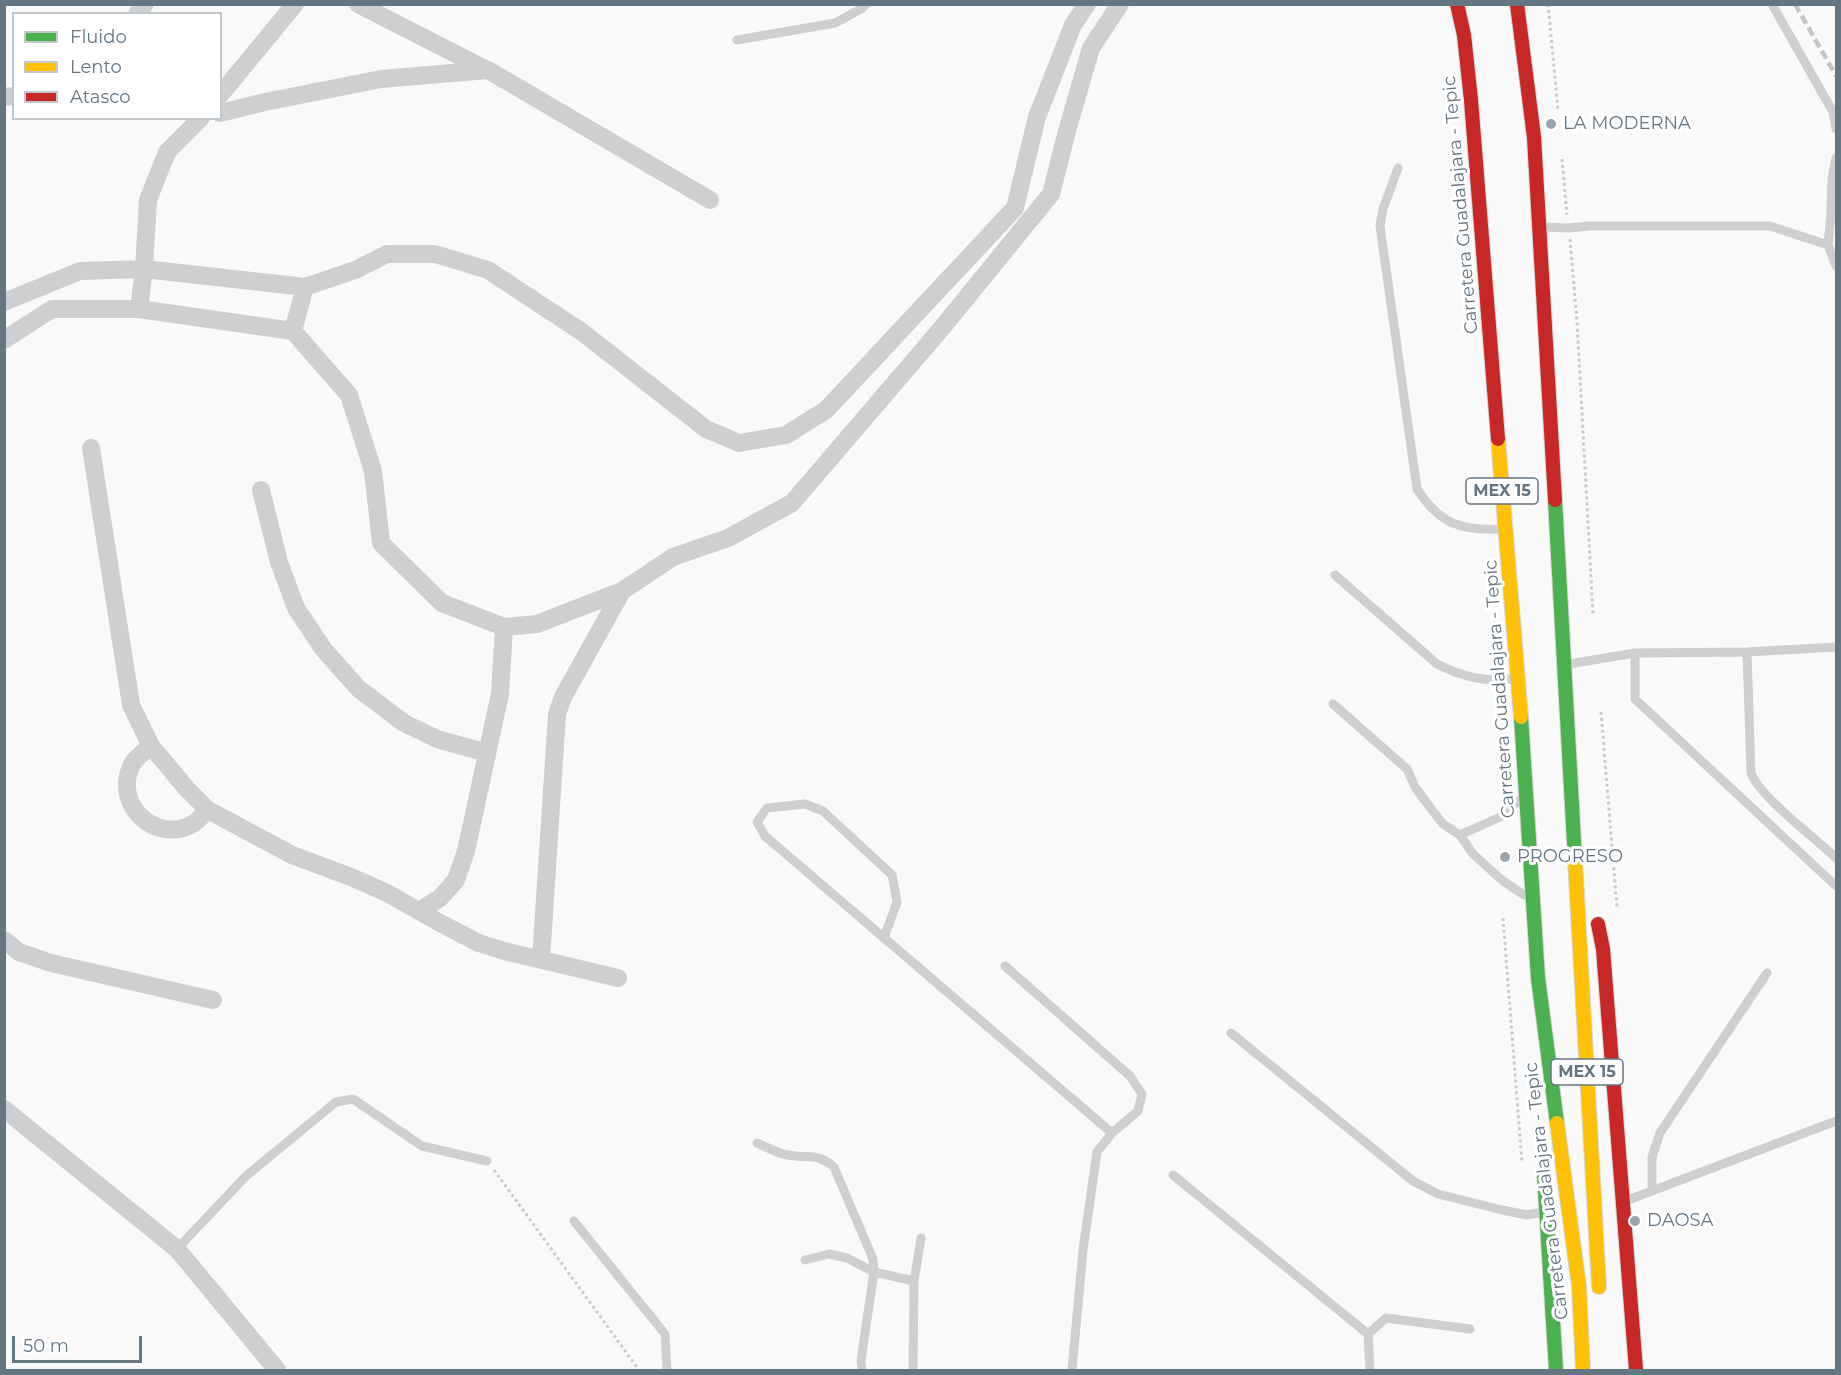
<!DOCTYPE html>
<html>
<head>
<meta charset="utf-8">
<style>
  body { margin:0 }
  #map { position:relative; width:1841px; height:1375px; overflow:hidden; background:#f9f9f9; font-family:Montserrat,sans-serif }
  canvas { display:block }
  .frame { position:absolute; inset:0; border:6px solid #657683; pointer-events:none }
  .legend { position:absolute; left:12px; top:12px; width:210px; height:108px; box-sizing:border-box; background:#fff; border:2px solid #c1c8cd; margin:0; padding:8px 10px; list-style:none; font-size:18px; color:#657683 }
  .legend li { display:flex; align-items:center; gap:12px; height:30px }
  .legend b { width:30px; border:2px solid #c1c8cd }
  .scale { position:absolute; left:12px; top:1336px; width:130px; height:27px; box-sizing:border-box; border:3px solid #657683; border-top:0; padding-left:8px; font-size:18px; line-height:21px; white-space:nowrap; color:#657683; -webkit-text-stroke:4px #fff; paint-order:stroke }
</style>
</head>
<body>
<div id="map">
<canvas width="1841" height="1375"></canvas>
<div class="frame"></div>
<ul class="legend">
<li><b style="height:8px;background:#4caf50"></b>Fluido</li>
<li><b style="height:8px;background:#ffc107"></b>Lento</li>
<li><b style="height:8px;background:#c62828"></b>Atasco</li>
</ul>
<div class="scale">50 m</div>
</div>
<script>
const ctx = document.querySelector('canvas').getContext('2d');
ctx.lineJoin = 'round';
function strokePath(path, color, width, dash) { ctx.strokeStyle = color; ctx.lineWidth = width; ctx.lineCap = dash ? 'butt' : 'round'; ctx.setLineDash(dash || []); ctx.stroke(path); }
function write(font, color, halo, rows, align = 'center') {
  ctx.font = font + ' Montserrat,sans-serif'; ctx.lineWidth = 6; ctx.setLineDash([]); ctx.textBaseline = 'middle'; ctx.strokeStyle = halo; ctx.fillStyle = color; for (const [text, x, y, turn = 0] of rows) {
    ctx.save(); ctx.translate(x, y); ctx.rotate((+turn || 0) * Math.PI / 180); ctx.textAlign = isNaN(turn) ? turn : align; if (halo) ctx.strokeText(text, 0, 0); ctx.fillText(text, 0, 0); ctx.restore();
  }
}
const path = new Path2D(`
  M1548 4 1558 110
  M1562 159 1567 215
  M1570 239 1577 321 1593 615
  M1601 712 1617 908
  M1503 918 1522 1163
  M494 1170 639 1370`);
const lane = new Path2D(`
  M1773 6 1833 112 1836 129
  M737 40 835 23 861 9 866 4
  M1836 158 1832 178 1831 213 1828 245 1836 266
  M1398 168 1383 209 1380 226 1417 489C1439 523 1460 531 1500 529
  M1544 227 1569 228 1589 226H1770L1828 245
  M1335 575 1437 664C1463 677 1484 682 1512 679
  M1747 652 1751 773C1760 797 1815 838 1836 858
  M1635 653 1747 652 1836 647
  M1569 664 1635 653V699L1836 886
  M1333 704 1407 769 1415 787 1432 810 1443 824 1460 835 1473 854 1503 881 1524 895
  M1460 835 1500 817 1520 800
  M884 938 897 902 892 875 823 811 805 804 767 808 757 822 765 836 1112 1133
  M1005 966 1130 1076 1142 1094 1138 1111 1112 1133 1097 1152 1083 1250 1072 1370
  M1231 1033 1413 1181 1438 1194 1502 1210 1527 1215 1542 1212
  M757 1143C767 1147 778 1154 788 1155 808 1159 817 1152 834 1167L873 1259 874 1272 861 1360 862 1370
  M1173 1175 1368 1334
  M1652 1191V1157L1660 1133 1767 973
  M1628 1200 1836 1121
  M574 1221 665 1334 667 1370
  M177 1249 246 1176 336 1102 353 1099 422 1146 487 1161
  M805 1260 829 1254 847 1258 874 1272 914 1281 913 1370
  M914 1281 921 1238
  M1370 1370 1368 1334 1386 1318 1470 1329`);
const street = new Path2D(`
  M358 4 487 70
  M137 14 145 4
  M220 95 295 4
  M4 97 14 96
  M220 113 265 102 381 79 488 70 710 200
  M4 302 80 271 144 269 305 287 355 270 387 254H435L488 270 582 332 706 429 739 443 786 435 826 410 1015 208 1037 117 1073 25 1087 4
  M139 309 144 269 148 200 167 152 201 118
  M293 331 305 287
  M4 340 52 309H139L293 331 349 395 373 471 381 543 442 603 504 627 537 624 622 591 673 557 728 538 792 503 941 329 1051 194 1067 131 1091 48 1120 4
  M91 448 131 705 151 746 187 789 208 810 292 855 351 877 387 893 440 923 479 943 504 951 618 978
  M261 490 279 562 296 608 324 650 359 689 404 723 437 739 487 753
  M151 746C145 751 137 757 133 763 111 800 152 844 191 825 197 822 203 814 208 810
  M419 911 440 898 456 880 466 851 500 694 504 627
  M4 940 19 952 51 963 213 1000
  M541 960 557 714 563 697 622 591
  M4 1109 177 1249 277 1370`);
const fast = new Path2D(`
  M1555 500 1575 860
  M1521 717 1538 978 1557 1123
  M1544 1174 1556 1370`);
const slow = new Path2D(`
  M1498 439 1521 717
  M1575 860 1599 1287
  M1557 1123 1579 1286 1583 1370`);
const jam = new Path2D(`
  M1457 4 1464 35 1471 100 1498 439
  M1517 4 1534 137 1555 500
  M1598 924 1603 949 1636 1370`);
const rail = new Path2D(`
  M1795 4 1836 76`);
const markers = [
  [1551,124,6,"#99a4ac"],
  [1505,857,6,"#99a4ac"],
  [1635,1221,6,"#99a4ac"]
];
const shields = [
  [1502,491,72],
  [1587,1072,72]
];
const shieldNames = [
  ["MEX 15",1502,491],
  ["MEX 15",1587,1072]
];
const poiNames = [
  ["LA MODERNA",1563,124],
  ["PROGRESO",1517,857],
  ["DAOSA",1647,1221]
];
const streetNames = [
  ["Carretera Guadalajara - Tepic",1461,205,-95],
  ["Carretera Guadalajara - Tepic",1500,689,-94],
  ["Carretera Guadalajara - Tepic",1547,1191,-97]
];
strokePath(fast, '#d5d6d6', 16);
strokePath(slow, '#d5d6d6', 16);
strokePath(jam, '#d5d6d6', 16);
strokePath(path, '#cbcccd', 3, [3, 3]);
strokePath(lane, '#cecfd0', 9);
strokePath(street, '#cecfd0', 18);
strokePath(fast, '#4caf50', 14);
strokePath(slow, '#ffc107', 14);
strokePath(jam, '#c62828', 14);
strokePath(rail, '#c3c5c6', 4.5, [9, 4.5]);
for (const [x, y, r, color] of markers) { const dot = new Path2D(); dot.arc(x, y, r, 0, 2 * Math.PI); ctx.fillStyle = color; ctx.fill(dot); strokePath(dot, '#fff', 2); }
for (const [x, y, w] of shields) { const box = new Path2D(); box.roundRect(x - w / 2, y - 13, w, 26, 4.5); ctx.fillStyle = '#fff'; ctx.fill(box); strokePath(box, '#657683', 1.5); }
write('bold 16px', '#657683', null, shieldNames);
write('18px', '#657683', '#fff', poiNames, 'left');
write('18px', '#657683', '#fff', streetNames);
</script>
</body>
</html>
